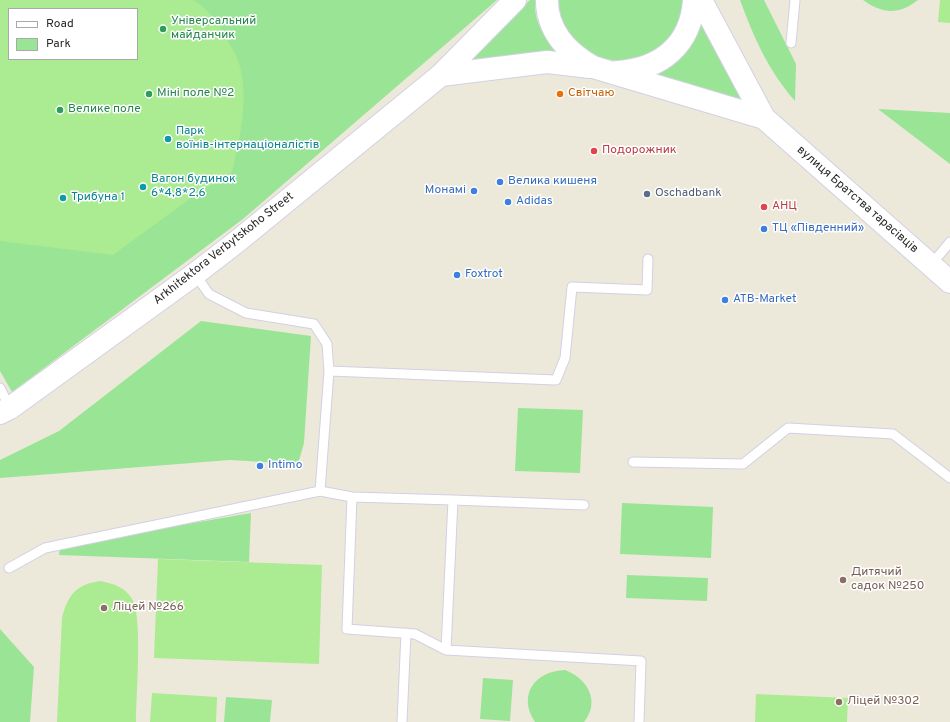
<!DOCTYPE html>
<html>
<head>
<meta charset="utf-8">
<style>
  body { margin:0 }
  #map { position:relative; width:950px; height:722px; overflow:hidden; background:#ece9db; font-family:Overpass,sans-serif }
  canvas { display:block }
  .legend { position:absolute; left:8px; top:8px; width:130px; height:52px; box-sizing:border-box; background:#fff; border:1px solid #a9a9a9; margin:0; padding:5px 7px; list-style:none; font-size:12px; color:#292929 }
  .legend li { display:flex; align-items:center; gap:8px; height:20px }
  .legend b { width:20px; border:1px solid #a9a9a9 }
</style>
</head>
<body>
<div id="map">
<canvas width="950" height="722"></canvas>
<ul class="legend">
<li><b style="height:5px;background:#fff"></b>Road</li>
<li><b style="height:11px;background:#9ae496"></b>Park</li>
</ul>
</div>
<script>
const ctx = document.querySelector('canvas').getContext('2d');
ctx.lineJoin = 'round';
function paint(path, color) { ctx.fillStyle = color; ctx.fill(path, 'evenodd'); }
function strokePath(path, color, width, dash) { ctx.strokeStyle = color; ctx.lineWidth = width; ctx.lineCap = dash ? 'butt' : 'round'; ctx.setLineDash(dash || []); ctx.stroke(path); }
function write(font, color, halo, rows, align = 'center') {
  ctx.font = font + ' Overpass,sans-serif'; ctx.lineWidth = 3; ctx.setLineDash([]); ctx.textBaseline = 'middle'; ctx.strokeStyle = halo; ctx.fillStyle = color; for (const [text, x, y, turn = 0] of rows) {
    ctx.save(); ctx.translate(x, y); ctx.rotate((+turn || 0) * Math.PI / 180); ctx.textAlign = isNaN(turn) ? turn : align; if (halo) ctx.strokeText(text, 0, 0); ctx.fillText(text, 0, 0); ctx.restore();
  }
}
const green = new Path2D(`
  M0 0H497L243 219 12 392 0 371ZM9 9H137V59H9Z
  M530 0H536C532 20 545 37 556 52L466 61Z
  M558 0H684C674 83 560 78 558 0Z
  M740 0H764L796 64 795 101C768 70 754 38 740 0Z
  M863 0H918C899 15 882 14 863 0Z
  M701 22 747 103 650 74Z
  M878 109 950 113V164Z
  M201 321 311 336 304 443 298 464 230 460 0 478V460L59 431Z
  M518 408 583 410 580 473 515 471Z
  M622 503 713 507 711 558 620 554Z
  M251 513 249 562 59 555 60 546Z
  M627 575 708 578 707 601 626 598Z
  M0 629 34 667 30 722H0Z
  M565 670C587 678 601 701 584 722H535C517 695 535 671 565 670Z
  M483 678 513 680 510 721 480 719Z
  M226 697 272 700 270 722H224Z`);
const pitch = new Path2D(`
  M0 0H193C208 9 219 23 227 39 230 45 234 51 237 58 251 92 240 137 232 172L195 195 113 255 0 241ZM9 9H137V59H9Z
  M940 0H950V23L938 22Z
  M158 559 322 565 319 664 154 658Z
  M101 581C114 584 125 587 132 599 143 615 136 699 136 722H57L62 618C68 595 76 584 101 581Z
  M152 693 217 697 216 722H150Z
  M756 694 848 698 847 722H755Z`);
const lane = new Path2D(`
  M791 43 795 0
  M931 265 950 242
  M195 274 209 294 246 313 314 324 327 344 329 371 320 491
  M329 371 556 380 565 358 572 287 647 290 648 259
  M0 388 10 408
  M633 462 743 464 788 428 893 434 950 478
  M352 497 347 629 415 634 446 650 641 661 639 722
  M453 500 584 505
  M9 568 45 548 320 491 352 497 453 500 446 650
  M402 722 406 633`);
const secondary = new Path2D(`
  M547 0C547 31 568 53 593 67L764 118
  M701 0 764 118 950 282
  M618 72C661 69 691 45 694 0
  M441 75 547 62 590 67
  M0 413 10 408 195 274 239 240 441 75 515 0`);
const markers = [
  [163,29,4,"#2e9e5b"],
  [149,94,4,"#2e9e5b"],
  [560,94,4,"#e8710a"],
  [60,110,4,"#2e9e5b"],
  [168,139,4,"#0f9aa8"],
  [594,151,4,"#e0444e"],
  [500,182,4,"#3f7fe0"],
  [143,187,4,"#0f9aa8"],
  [474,191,4,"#3f7fe0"],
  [647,194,4,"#5c6f8a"],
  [63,198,4,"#0f9aa8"],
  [508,202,4,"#3f7fe0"],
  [764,207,4,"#e0444e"],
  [764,229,4,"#3f7fe0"],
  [457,275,4,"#3f7fe0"],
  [725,300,4,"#3f7fe0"],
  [260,466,4,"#3f7fe0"],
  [843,580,4,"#8d6e63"],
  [104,608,4,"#8d6e63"],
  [839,702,4,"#8d6e63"]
];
const leisureNames = [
  ["Універсальний",171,22],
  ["майданчик",171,36],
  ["Міні поле №2",157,94],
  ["Велике поле",68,110]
];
const foodNames = [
  ["Світчаю",568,94]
];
const cultureNames = [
  ["Парк",176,132],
  ["воїнів-інтернаціоналістів",176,146],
  ["Вагон будинок",151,180],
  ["6*4,8*2,6",151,194],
  ["Трибуна 1",71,198]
];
const healthNames = [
  ["Подорожник",602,151],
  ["АНЦ",772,207]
];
const shopNames = [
  ["Велика кишеня",508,182],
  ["Монамі",466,191,"right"],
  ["Adidas",516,202],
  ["ТЦ «Південний»",772,229],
  ["Foxtrot",465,275],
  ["ATB-Market",733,300],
  ["Intimo",268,466]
];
const serviceNames = [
  ["Oschadbank",655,194]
];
const streetNames = [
  ["вулиця Братства тарасівців",857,200,41],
  ["Arkhitektora Verbytskoho Street",224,249,-38]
];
const educationNames = [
  ["Дитячий",851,573],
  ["садок №250",851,587],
  ["Ліцей №266",112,608],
  ["Ліцей №302",847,702]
];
paint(green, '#9ae496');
paint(pitch, '#abeb91');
strokePath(lane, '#d2d0e3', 11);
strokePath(secondary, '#d2d0e3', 24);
strokePath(lane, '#fff', 9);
strokePath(secondary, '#fff', 22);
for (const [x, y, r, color] of markers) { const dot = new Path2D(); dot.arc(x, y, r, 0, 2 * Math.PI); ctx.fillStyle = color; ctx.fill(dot); strokePath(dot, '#fff', 1.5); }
write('12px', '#27864d', '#fff', leisureNames, 'left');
write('12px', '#c56008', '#fff', foodNames, 'left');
write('12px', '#0d838f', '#fff', cultureNames, 'left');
write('12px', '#be3a42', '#fff', healthNames, 'left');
write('12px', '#366cbe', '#fff', shopNames, 'left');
write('12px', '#4e5e75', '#fff', serviceNames, 'left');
write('12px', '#292929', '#fff', streetNames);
write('12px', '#785e54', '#fff', educationNames, 'left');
</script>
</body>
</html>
